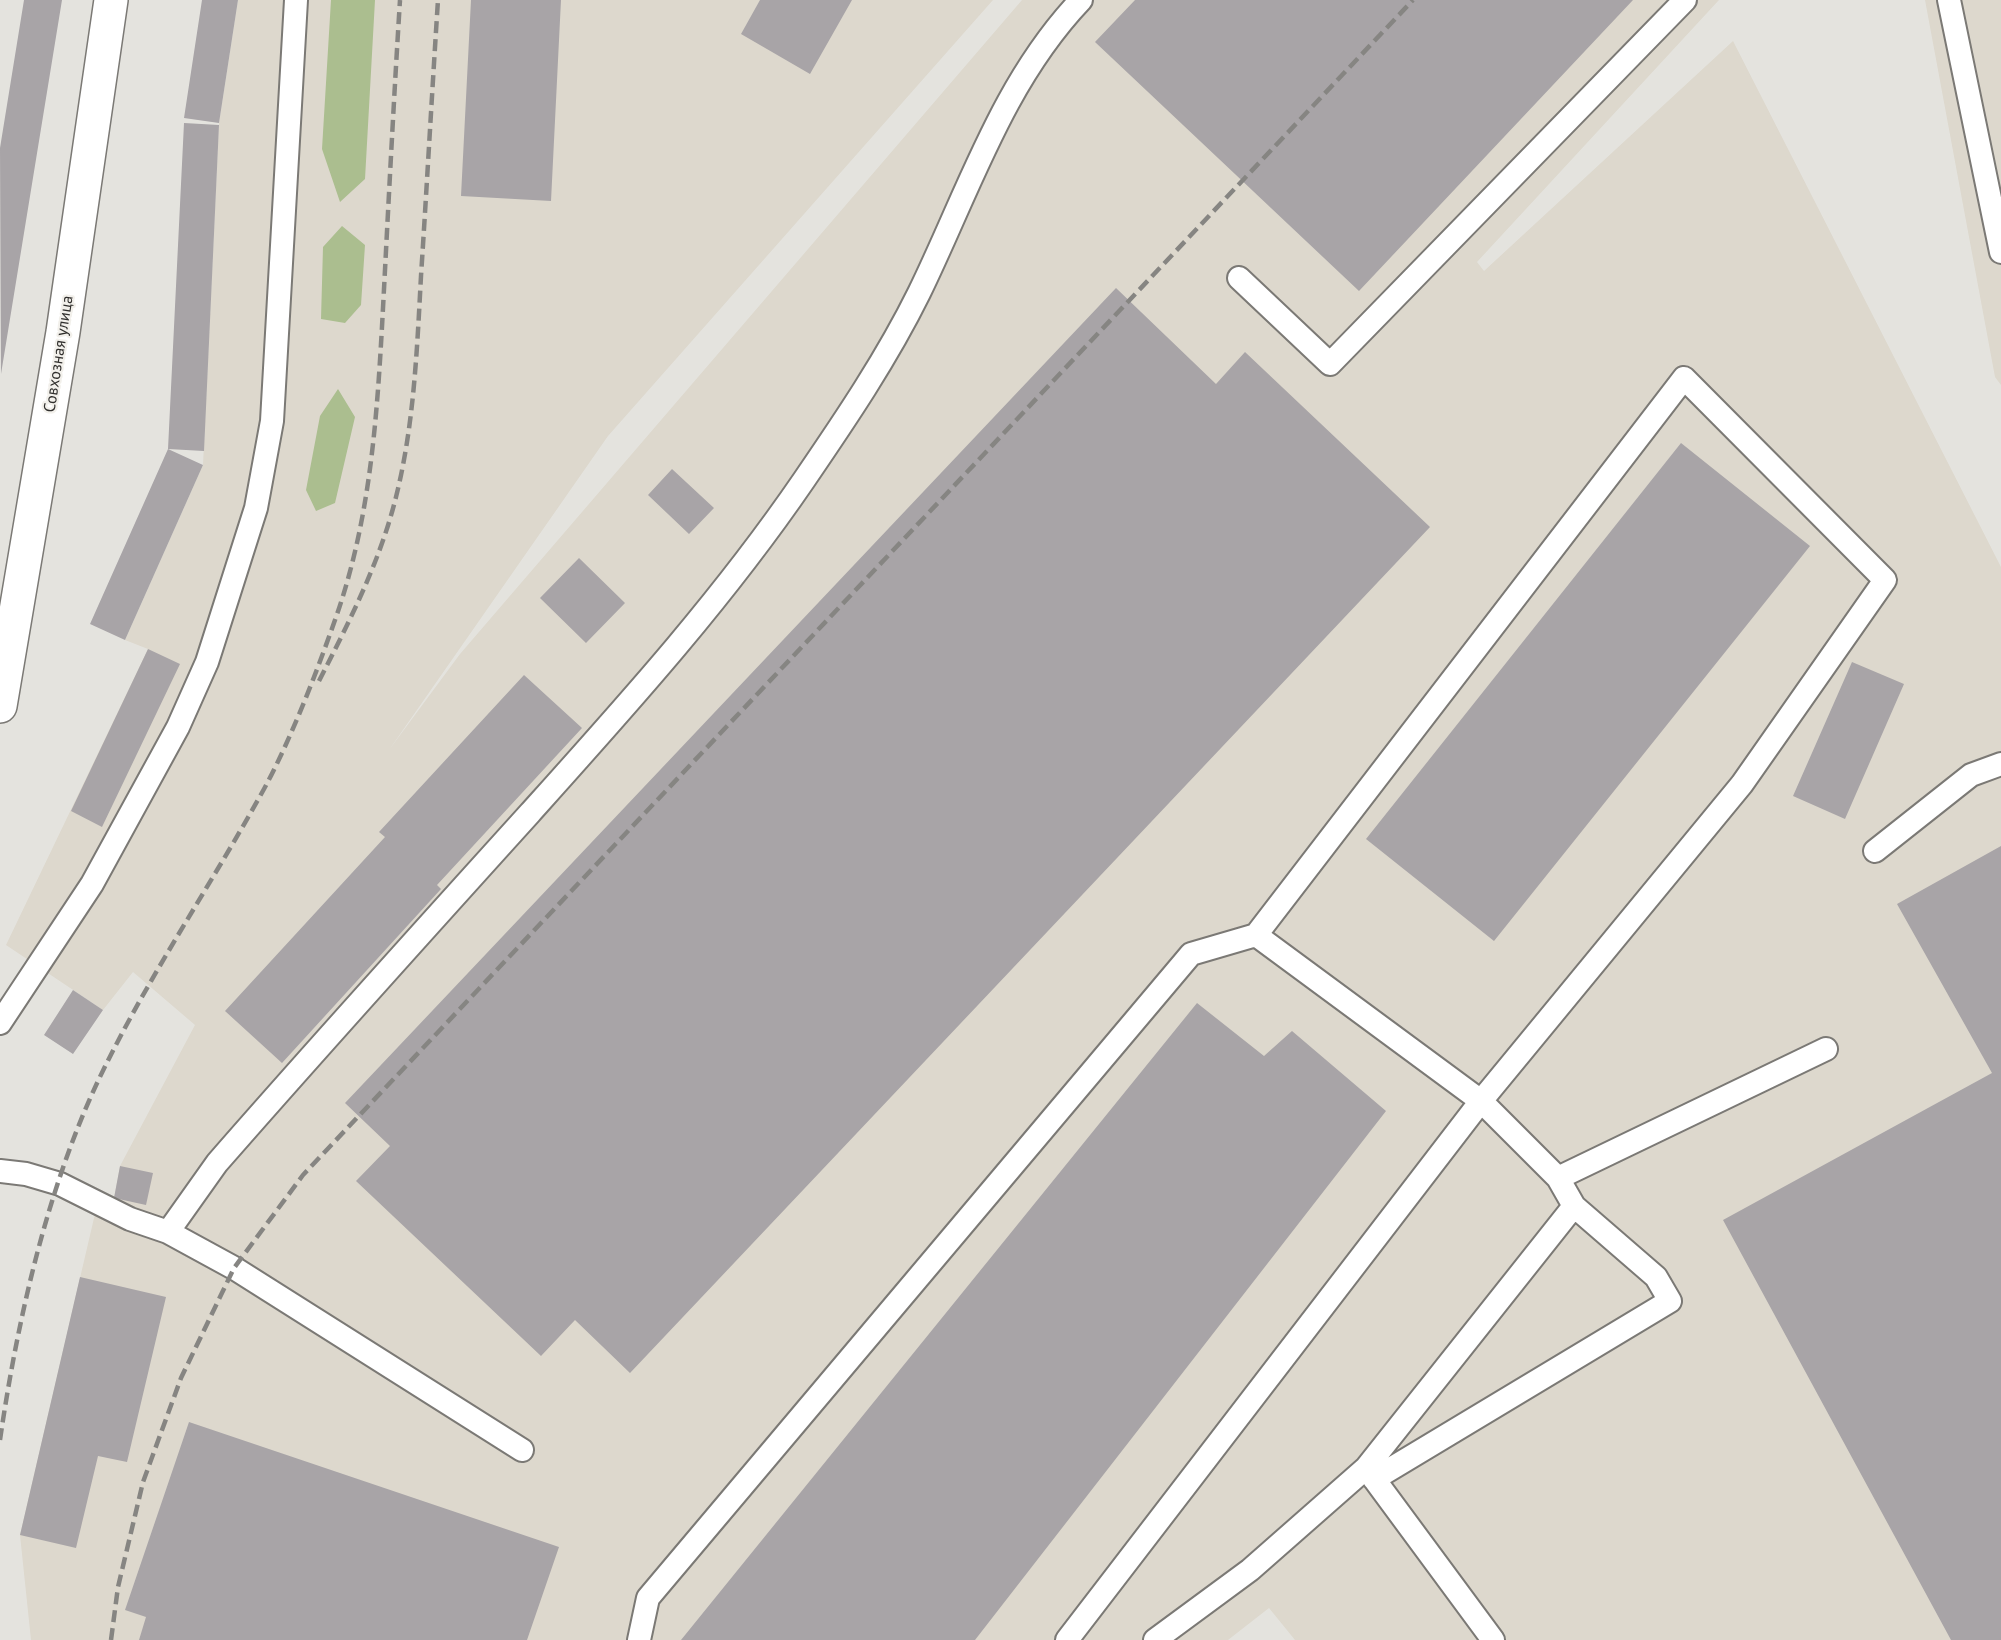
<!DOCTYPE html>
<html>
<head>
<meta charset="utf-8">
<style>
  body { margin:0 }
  canvas { display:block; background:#e4e3de }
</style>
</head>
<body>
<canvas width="2001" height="1640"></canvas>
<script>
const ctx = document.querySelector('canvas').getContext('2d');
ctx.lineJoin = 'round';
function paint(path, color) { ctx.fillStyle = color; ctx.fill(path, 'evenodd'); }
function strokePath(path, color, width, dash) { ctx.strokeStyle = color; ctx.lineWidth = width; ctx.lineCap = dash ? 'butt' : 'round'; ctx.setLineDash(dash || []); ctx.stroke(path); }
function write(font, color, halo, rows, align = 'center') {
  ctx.font = font + ' "PT Sans",sans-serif'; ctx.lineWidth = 4.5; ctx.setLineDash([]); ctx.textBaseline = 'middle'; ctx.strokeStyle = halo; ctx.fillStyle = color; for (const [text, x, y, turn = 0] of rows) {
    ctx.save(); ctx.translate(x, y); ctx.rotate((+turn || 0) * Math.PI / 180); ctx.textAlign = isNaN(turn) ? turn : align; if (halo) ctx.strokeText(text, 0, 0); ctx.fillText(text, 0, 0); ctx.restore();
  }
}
const built = new Path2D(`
  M238 0H993L608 436 389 750 460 654 1022 0H1719L1477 262 1484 271 1733 41 2001 567V1640H1295L1269 1608 1228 1640H31L20 1535 98 1201 114 1198 120 1166 195 1025 133 972 103 1010 6 945 148 649 125 640 203 465 219 123Z
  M1925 0H2001V385L1995 377Z`);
const forest = new Path2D(`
  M331 0H375L365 179 340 202 322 149Z
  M342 226 365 245 361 305 345 323 321 319 323 247Z
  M338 389 355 417 335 503 316 511 306 490 320 416Z`);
const building = new Path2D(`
  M24 0H62L1 374 0 148Z
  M202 0H238L219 123 184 118Z
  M471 0H561L551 201 461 196Z
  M760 0H852L810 74 741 34Z
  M1135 0H1633L1359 291 1095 42Z
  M184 123 219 125 204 451 168 449 203 465 125 640 90 624 168 449Z
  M1116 288 1216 384 1245 352 1430 527 630 1373 575 1320 541 1356 356 1181 390 1146 345 1103Z
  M1681 443 1810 546 1494 941 1366 839Z
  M672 469 714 508 689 534 648 495Z
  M579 558 625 603 586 643 540 598Z
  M148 649 180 664 102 827 71 811Z
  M1852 662 1904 684 1845 819 1793 796Z
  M524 675 582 728 437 885 441 889 282 1063 225 1011 385 837 379 832Z
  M2001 846V1640H1951L1723 1220 1992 1073 1897 904Z
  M73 990 103 1010 73 1054 44 1035Z
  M1197 1003 1264 1056 1292 1031 1386 1111 975 1640H681Z
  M120 1166 153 1173 146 1205 114 1198Z
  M80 1277 166 1297 127 1462 98 1456 76 1548 20 1535Z
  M189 1422 559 1547 527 1640H139L146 1617 125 1610Z`);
const lane = new Path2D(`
  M1949 0 2001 252
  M1239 278 1330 364 1685 0
  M1875 851 1971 775 2001 764
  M1256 935 1481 1101 1558 1178 1574 1206 1656 1277 1670 1301 1374 1479
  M0 1023 92 884 178 727 207 662 256 508 272 421 296 0
  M0 1171 26 1174 60 1184 130 1219 168 1232 234 1268 522 1450
  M1558 1178 1826 1049
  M168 1232 217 1163C320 1045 425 929 530 813 626 706 722 600 804 480 845 420 887 358 919 293 968 193 1002 83 1081 0
  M1366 1468 1493 1640
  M639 1640 648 1598 1191 954 1256 935 1684 378 1885 580 1742 784 1481 1101 1067 1640
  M1155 1640 1250 1570 1366 1468 1574 1206`);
const street = new Path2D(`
  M0 706 63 332 111 0`);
const rail = new Path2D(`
  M319 681C349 622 380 562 396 497 414 425 417 350 421 276 427 184 432 92 438 0
  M0 1440C17 1322 47 1189 98 1081 146 980 210 887 264 789 291 739 316 674 335 620 373 513 378 402 384 289 389 193 394 96 400 0
  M111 1640 118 1587 143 1482 181 1378 234 1268 303 1175 1413 0`);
const streetNames = [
  ["Совхозная улица",59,354,-81]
];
paint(built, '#ddd8cd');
paint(forest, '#abbe8f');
paint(building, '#a8a4a7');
strokePath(lane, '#7b7975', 26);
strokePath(street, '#7b7975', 36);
strokePath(lane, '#fff', 22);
strokePath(street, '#fff', 33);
strokePath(rail, '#868582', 4.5, [12, 6]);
write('16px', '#302f2d', '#f2f0eb', streetNames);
</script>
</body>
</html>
